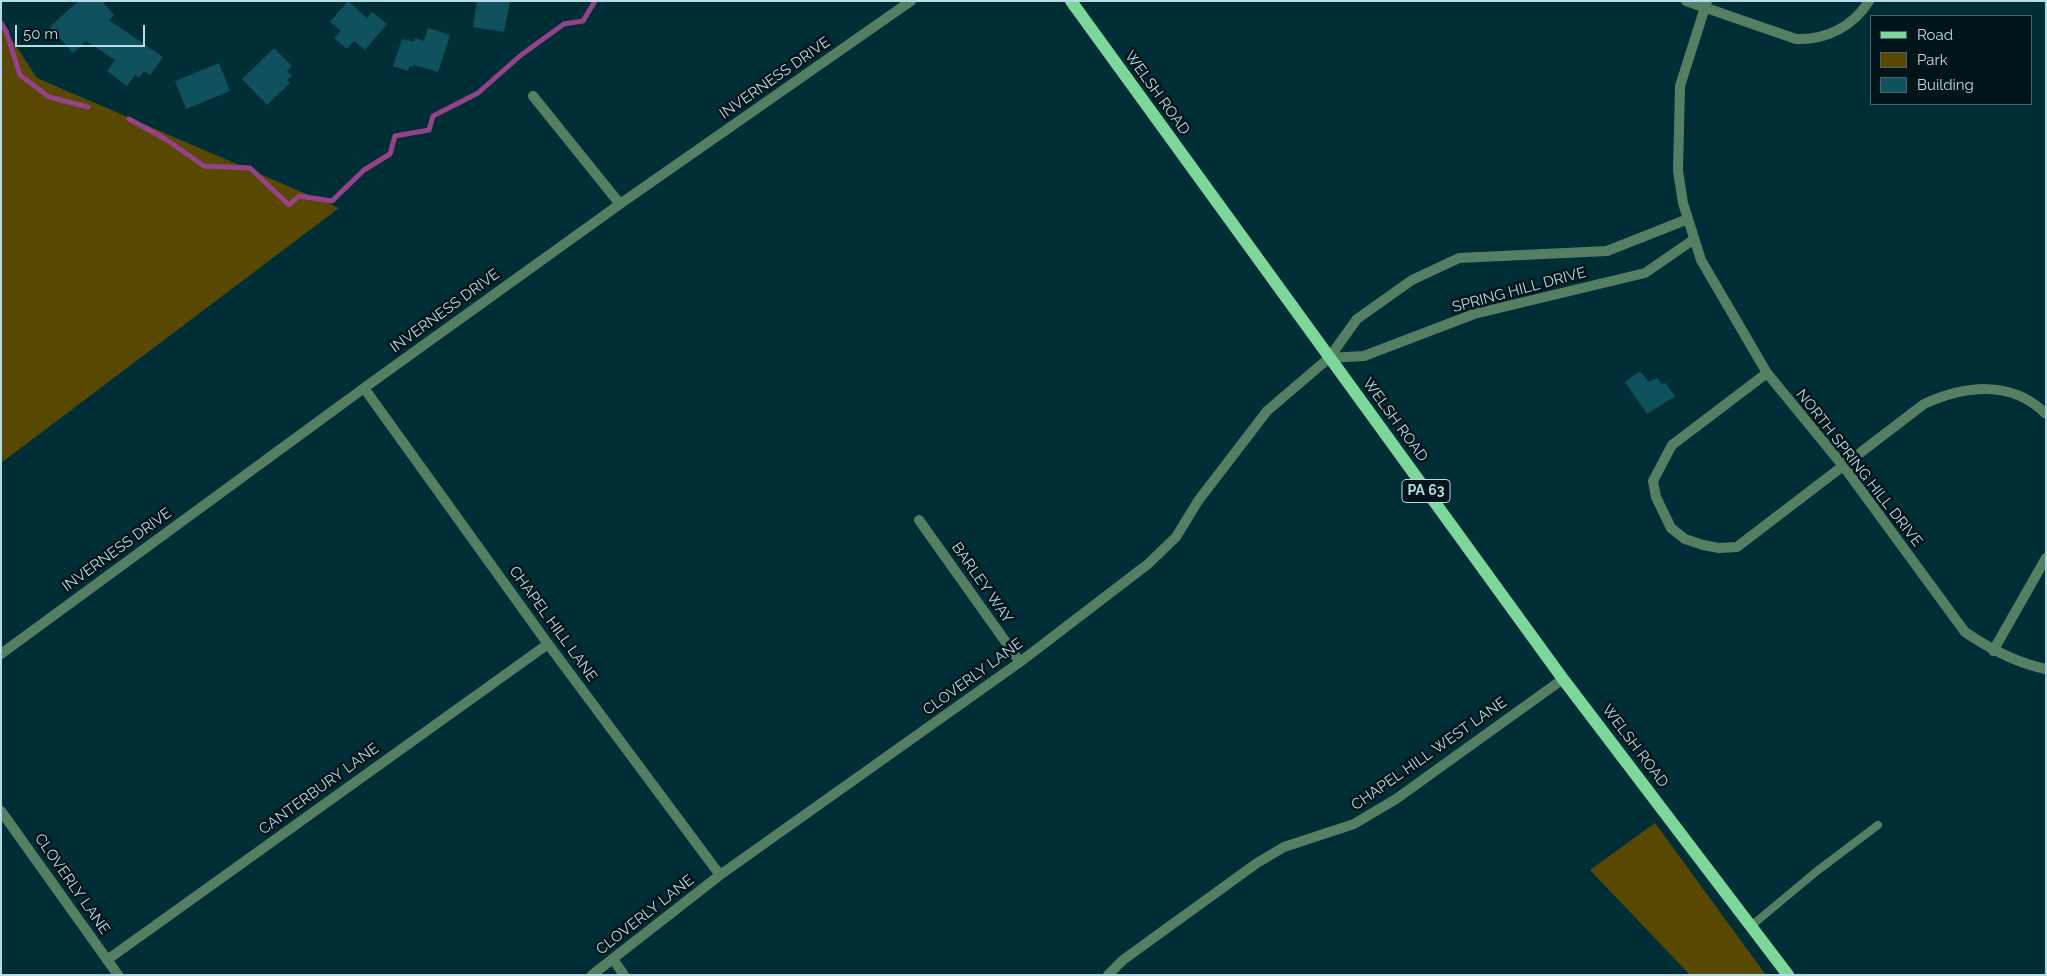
<!DOCTYPE html>
<html>
<head>
<meta charset="utf-8">
<style>
  body { margin:0 }
  #map { position:relative; width:2047px; height:976px; overflow:hidden; background:#002e36; font-family:Raleway,sans-serif }
  canvas { display:block }
  .frame { position:absolute; inset:0; border:2px solid #b7dce5; pointer-events:none }
  .legend { position:absolute; left:1870px; top:15px; width:162px; height:90px; box-sizing:border-box; background:#001419; border:1px solid #49646b; margin:0; padding:6px 9px; list-style:none; font-size:15px; color:#b7dce5 }
  .legend li { display:flex; align-items:center; gap:10px; height:25px }
  .legend b { width:25px; border:1px solid #49646b }
  .scale { position:absolute; left:15px; top:25px; width:130px; height:22px; box-sizing:border-box; border:2px solid #b7dce5; border-top:0; padding-left:6px; font-size:15px; line-height:18px; white-space:nowrap; color:#b7dce5; -webkit-text-stroke:4px #001419; paint-order:stroke }
</style>
</head>
<body>
<div id="map">
<canvas width="2047" height="976"></canvas>
<div class="frame"></div>
<ul class="legend">
<li><b style="height:6px;background:#7dd79b"></b>Road</li>
<li><b style="height:14px;background:#584802"></b>Park</li>
<li><b style="height:14px;background:#0f515d"></b>Building</li>
</ul>
<div class="scale">50 m</div>
</div>
<script>
const ctx = document.querySelector('canvas').getContext('2d');
ctx.lineJoin = 'round';
function paint(path, color) { ctx.fillStyle = color; ctx.fill(path, 'evenodd'); }
function strokePath(path, color, width, dash) { ctx.strokeStyle = color; ctx.lineWidth = width; ctx.lineCap = dash ? 'butt' : 'round'; ctx.setLineDash(dash || []); ctx.stroke(path); }
function write(font, color, halo, rows, align = 'center') {
  ctx.font = font + ' Raleway,sans-serif'; ctx.lineWidth = 5; ctx.setLineDash([]); ctx.textBaseline = 'middle'; ctx.strokeStyle = halo; ctx.fillStyle = color; for (const [text, x, y, turn = 0] of rows) {
    ctx.save(); ctx.translate(x, y); ctx.rotate((+turn || 0) * Math.PI / 180); ctx.textAlign = isNaN(turn) ? turn : align; if (halo) ctx.strokeText(text, 0, 0); ctx.fillText(text, 0, 0); ctx.restore();
  }
}
const green = new Path2D(`
  M1 23 37 78 339 208 1 463Z
  M1655 823 1766 975H1690L1590 870Z`);
const stream = new Path2D(`
  M1 23 6 31 20 75 49 97 88 107
  M129 119 167 140 204 166 250 168 289 205 299 196 332 201 364 170 390 154 395 136 429 130 433 116 478 93 521 55 564 24 583 21 595 1`);
const building = new Path2D(`
  M78 1H102L114 15 109 20 163 57 150 75 144 71 139 78 135 75 127 86 107 71 115 60 86 41 73 53 50 27Z
  M348 1 367 18 372 12 387 24 365 50 354 41 347 49 334 38 341 31 330 22Z
  M477 1 510 2 504 32 473 27Z
  M428 28 450 35 438 72 414 65 413 67 410 66 408 71 393 66 402 39 414 42 415 38 424 41Z
  M274 48 292 66 287 71 292 76 287 80 290 83 267 105 242 79Z
  M219 63 230 91 186 109 175 81Z
  M1640 371 1649 382 1657 378 1662 384 1665 383 1675 396 1647 414 1625 382Z`);
const lane = new Path2D(`
  M1751 926 1817 871 1878 825`);
const street = new Path2D(`
  M1686 1 1796 39C1826 40 1853 27 1869 1
  M1707 1 1680 86 1678 171 1683 203 1701 260 1767 373 1844 467 1965 632C1990 649 2016 663 2046 669
  M533 96 620 204
  M1329 358 1364 356 1474 314 1645 273 1693 240
  M1767 373 1672 445 1653 481 1656 497 1671 528 1685 539 1703 545 1719 548 1737 547 1924 404C1964 386 2011 379 2046 414
  M364 388 548 644 720 875
  M919 520 1020 662
  M1993 651 2046 558
  M1 654 364 388 620 204 911 1
  M1 811 118 975
  M613 959 624 975
  M107 960 548 644
  M592 975 720 875 1020 662 1148 564 1176 537 1198 501 1267 411 1329 358 1357 319 1412 280 1459 258 1607 251 1688 219
  M1108 975 1123 960 1257 863 1284 847 1354 824 1396 799 1563 679`);
const primary = new Path2D(`
  M1071 1 1563 679 1788 975`);
const shields = [
  [1426,491,48]
];
const shieldNames = [
  ["PA 63",1426,491]
];
const streetNames = [
  ["INVERNESS DRIVE",775,78,-35],
  ["WELSH ROAD",1157,93,54],
  ["SPRING HILL DRIVE",1519,290,-15],
  ["INVERNESS DRIVE",445,311,-36],
  ["WELSH ROAD",1395,420,54],
  ["NORTH SPRING HILL DRIVE",1859,468,52],
  ["INVERNESS DRIVE",117,550,-36],
  ["BARLEY WAY",982,583,55],
  ["CHAPEL HILL LANE",553,624,54],
  ["CLOVERLY LANE",973,677,-36],
  ["WELSH ROAD",1635,746,53],
  ["CHAPEL HILL WEST LANE",1429,754,-35],
  ["CANTERBURY LANE",319,789,-36],
  ["CLOVERLY LANE",72,884,55],
  ["CLOVERLY LANE",645,915,-38]
];
paint(green, '#584802');
strokePath(stream, '#964289', 5);
paint(building, '#0f515d');
strokePath(lane, '#557f62', 8);
strokePath(street, '#557f62', 10);
strokePath(primary, '#7dd79b', 12);
for (const [x, y, w] of shields) { const box = new Path2D(); box.roundRect(x - w / 2, y - 11.5, w, 23, 4); ctx.fillStyle = '#001419'; ctx.fill(box); strokePath(box, '#b7dce5', 1); }
write('bold 14px', '#b7dce5', null, shieldNames);
write('15px', '#b7dce5', '#001419', streetNames);
</script>
</body>
</html>
